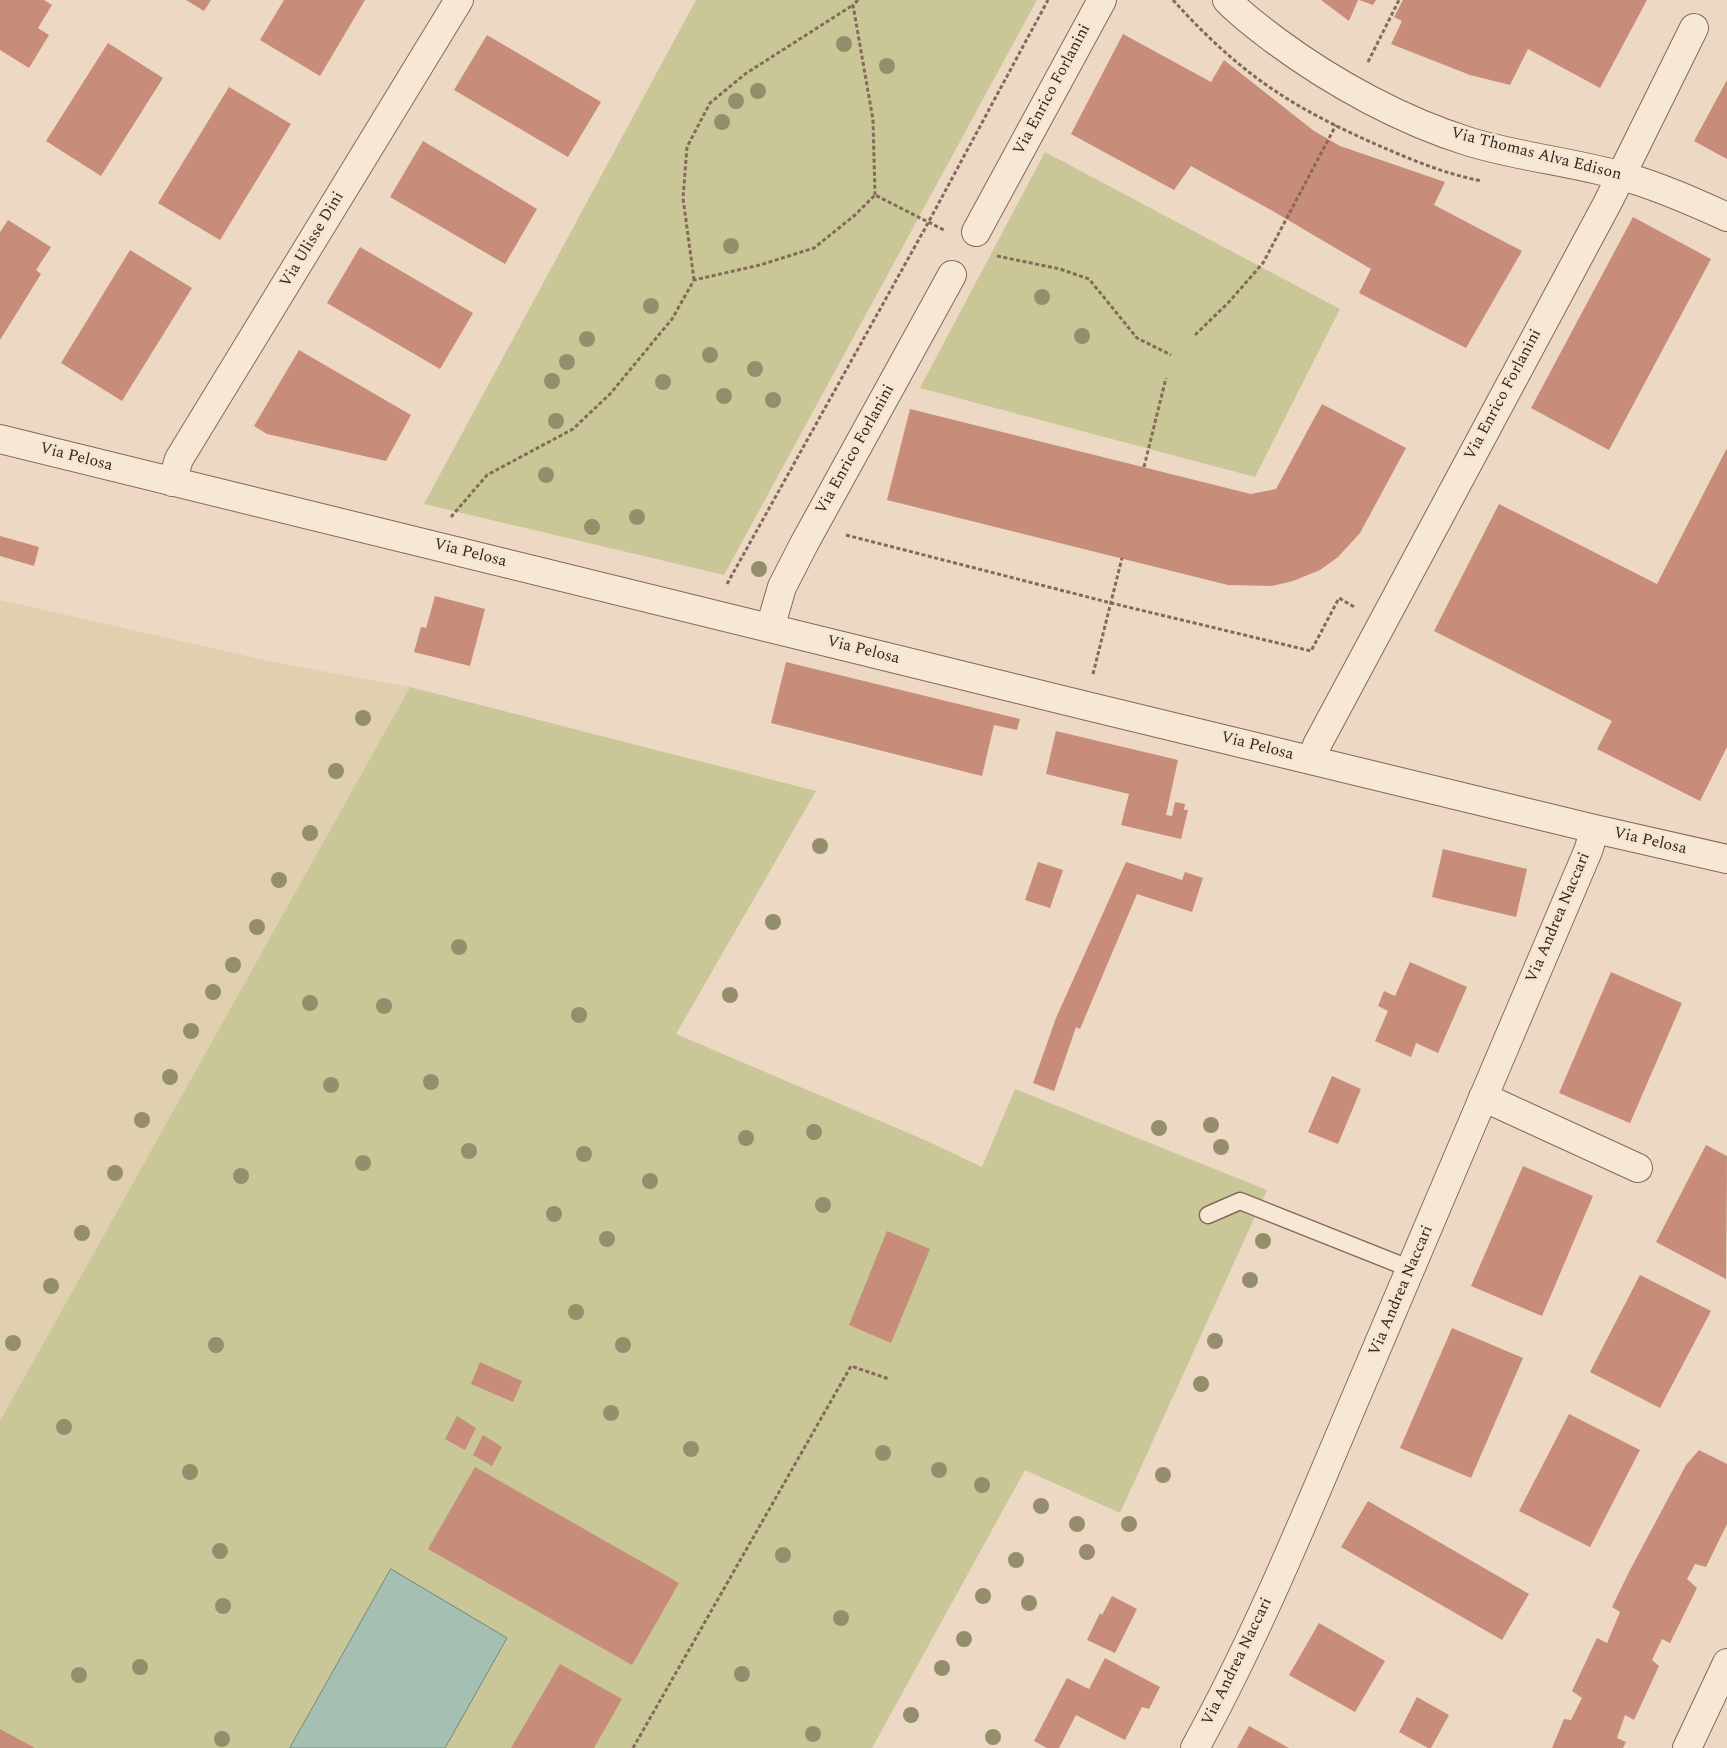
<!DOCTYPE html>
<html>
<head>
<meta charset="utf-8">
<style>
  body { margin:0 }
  canvas { display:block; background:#ecd8c3 }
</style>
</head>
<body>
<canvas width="1727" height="1748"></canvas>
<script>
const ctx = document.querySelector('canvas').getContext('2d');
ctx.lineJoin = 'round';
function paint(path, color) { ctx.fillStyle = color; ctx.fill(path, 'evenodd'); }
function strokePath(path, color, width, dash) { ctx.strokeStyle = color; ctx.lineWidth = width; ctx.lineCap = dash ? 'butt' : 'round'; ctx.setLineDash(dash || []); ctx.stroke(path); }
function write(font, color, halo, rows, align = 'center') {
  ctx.font = font + ' Spectral,serif'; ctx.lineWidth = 5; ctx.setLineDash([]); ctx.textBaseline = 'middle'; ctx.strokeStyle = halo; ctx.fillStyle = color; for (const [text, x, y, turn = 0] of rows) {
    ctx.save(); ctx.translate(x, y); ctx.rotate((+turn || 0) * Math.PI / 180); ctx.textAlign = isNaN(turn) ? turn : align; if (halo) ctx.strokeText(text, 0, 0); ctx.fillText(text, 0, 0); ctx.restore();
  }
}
const farmland = new Path2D(`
  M0 600 278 663 410 687 0 1421Z`);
const green = new Path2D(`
  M696 0H1037L724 575 424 504Z
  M1045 152 1340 309 1255 477 920 388Z
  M410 687 816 791 676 1034 927 1141 982 1167 1015 1089 1267 1190 1120 1513 1025 1470 872 1748H0V1421Z`);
const water = new Path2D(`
  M391 1569 507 1638 445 1748H290Z`);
const building = new Path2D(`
  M0 0H44L52 5 38 28 49 35 29 68 0 50Z
  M186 0H211L204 11Z
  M284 0H365L320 76 260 40Z
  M1321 0H1358L1349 21Z
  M1359 0H1376L1373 5Z
  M1403 0H1647L1600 88 1528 49 1510 85 1470 75 1391 44 1402 21 1394 17Z
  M1123 34 1211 82 1224 60 1314 131 1340 146 1445 182 1434 205 1522 251 1466 348 1359 293 1371 269 1271 210 1191 166 1174 190 1071 134Z
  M487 35 601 102 568 157 454 90Z
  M108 43 163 78 101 176 46 141Z
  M1727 80V159L1694 141Z
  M229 87 291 124 220 240 158 203Z
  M423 141 537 209 505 264 390 197Z
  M1633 217 1711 259 1609 450 1531 408Z
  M8 220 51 247 36 270 41 274 0 340V232Z
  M360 247 473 313 440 369 327 303Z
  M130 250 192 288 122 401 61 363Z
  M299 350 411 415 386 461 267 434 254 426Z
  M1322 404 1406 448 1360 533 1338 557 1320 570 1293 581 1272 586 1228 585 887 500 910 409 1251 494 1276 489Z
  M1727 448V747L1700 801 1597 749 1612 721 1434 631 1499 504 1657 584Z
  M0 536 39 547 34 566 0 556Z
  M435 596 485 609 470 666 414 652 421 627 426 628Z
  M786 662 1020 719 1017 730 994 725 982 776 771 723Z
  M1056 731 1178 760 1166 815 1172 816 1175 802 1185 804 1184 810H1188L1181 839 1121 825 1129 794 1046 774Z
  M1443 849 1527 869 1516 917 1432 897Z
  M1038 862 1063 870 1050 908 1025 900Z
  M1126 862 1182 880 1185 872 1203 878 1192 912 1137 894 1080 1029 1076 1027 1054 1091 1033 1083 1056 1018Z
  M1410 962 1467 987 1438 1053 1416 1043 1411 1057 1375 1041 1388 1011 1378 1006 1384 991 1395 996Z
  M1611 972 1682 1003 1630 1123 1559 1093Z
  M1332 1076 1361 1089 1338 1144 1308 1132Z
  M1706 1145 1727 1156 1726 1279 1656 1242Z
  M1523 1166 1593 1196 1542 1316 1471 1286Z
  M887 1231 930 1249 891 1343 849 1325Z
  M1640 1275 1711 1311 1660 1408 1590 1372Z
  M1452 1328 1523 1358 1471 1478 1400 1448Z
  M480 1362 522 1381 513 1402 471 1384Z
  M1569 1414 1640 1450 1590 1547 1519 1511Z
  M457 1416 476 1428 465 1450 445 1439Z
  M483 1435 502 1447 492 1466 473 1455Z
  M1699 1450 1727 1464V1524L1706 1567 1695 1564 1687 1579 1697 1588 1670 1643 1662 1639 1652 1660 1659 1666 1634 1720 1625 1715 1617 1738 1626 1742 1623 1748H1552L1564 1719 1571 1720 1582 1698 1572 1691 1597 1638 1607 1643 1620 1612 1612 1607 1629 1572 1686 1465Z
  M475 1467 679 1583 632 1665 428 1549Z
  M1368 1501 1529 1594 1502 1640 1341 1547Z
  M1112 1596 1137 1609 1115 1653 1087 1640 1100 1613 1102 1615Z
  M1319 1623 1385 1661 1355 1712 1289 1675Z
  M1105 1658 1160 1687 1149 1709 1142 1707 1125 1740 1076 1715 1059 1748H1047L1034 1741 1067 1678 1089 1689Z
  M560 1664 622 1699 594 1748H511Z
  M1417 1697 1449 1715 1431 1748H1428L1399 1732Z
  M1249 1726 1289 1748H1237Z
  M0 1729 35 1748H0Z`);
const path = new Path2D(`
  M858 0 853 5 873 120 875 195
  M1173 0C1201 31 1231 60 1265 84 1303 111 1347 132 1389 150 1419 163 1450 175 1482 181
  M1368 62 1399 0
  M997 256 1060 269 1089 279 1137 338 1171 355
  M694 280 683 198 687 147 710 103 745 74 853 5
  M1195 335 1228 303 1263 263 1336 125
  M1144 467 1166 378
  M451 517 487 475 573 429 610 394 672 319 694 280 760 265 814 248 855 215 875 195 944 230
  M846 535 1111 603 1311 651 1339 598 1356 608
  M727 584 928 223 1048 0
  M1093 674 1122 558
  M633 1748 851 1366 889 1379`);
const service = new Path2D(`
  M1208 1215 1240 1201 1411 1269`);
const minor = new Path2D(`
  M1227 0C1242 16 1259 28 1276 41 1333 83 1402 121 1470 142 1520 157 1572 162 1622 176 1658 186 1692 201 1727 217
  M976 232 1102 0
  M0 439 1087 706 1595 829 1727 859
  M172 482 179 459 459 0
  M770 628 782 587 804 544 952 275
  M1313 760 1317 745 1608 202 1694 28
  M1483 1097 1638 1168
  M1195 1748C1256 1637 1304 1520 1353 1404 1433 1220 1510 1035 1588 851L1595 829
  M1687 1748 1727 1663`);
const trees = [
  [844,44],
  [887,66],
  [758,91],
  [736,101],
  [722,122],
  [731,246],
  [1042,297],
  [651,306],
  [1082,336],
  [587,339],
  [710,355],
  [567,362],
  [755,369],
  [552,381],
  [663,382],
  [724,396],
  [773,400],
  [556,421],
  [546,475],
  [637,517],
  [592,527],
  [759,569],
  [363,718],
  [336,771],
  [310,833],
  [820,846],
  [279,880],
  [773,922],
  [257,927],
  [459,947],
  [233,965],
  [213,992],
  [730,995],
  [310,1003],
  [384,1006],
  [579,1015],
  [191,1031],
  [170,1077],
  [431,1082],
  [331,1085],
  [142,1120],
  [1211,1125],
  [1159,1128],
  [814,1132],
  [746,1138],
  [1221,1147],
  [469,1151],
  [584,1154],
  [363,1163],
  [115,1173],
  [241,1176],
  [650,1181],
  [823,1205],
  [554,1214],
  [82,1233],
  [607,1239],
  [1263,1241],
  [1250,1280],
  [51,1286],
  [576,1312],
  [1215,1341],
  [13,1343],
  [216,1345],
  [623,1345],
  [1201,1384],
  [611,1413],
  [64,1427],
  [691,1449],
  [883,1453],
  [939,1470],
  [190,1472],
  [1163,1475],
  [982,1485],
  [1041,1506],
  [1077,1524],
  [1129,1524],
  [220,1551],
  [1087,1552],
  [783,1555],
  [1016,1560],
  [983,1596],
  [1029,1603],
  [223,1606],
  [841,1618],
  [964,1639],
  [140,1667],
  [942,1668],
  [742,1674],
  [79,1675],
  [911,1715],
  [813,1734],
  [993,1737],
  [222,1739]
];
const streetNames = [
  ["Via Enrico Forlanini",1053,90,-62],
  ["Via Thomas Alva Edison",1536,155,14],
  ["Via Ulisse Dini",313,240,-59],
  ["Via Enrico Forlanini",1504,395,-62],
  ["Via Enrico Forlanini",856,450,-61],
  ["Via Pelosa",76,458,14],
  ["Via Pelosa",470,554,14],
  ["Via Pelosa",863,651,14],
  ["Via Pelosa",1257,747,14],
  ["Via Pelosa",1650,842,13],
  ["Via Andrea Naccari",1559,918,-67],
  ["Via Andrea Naccari",1402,1291,-67],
  ["Via Andrea Naccari",1238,1662,-64]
];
paint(farmland, '#e1d0b0');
paint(green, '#c9c697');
paint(water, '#a5bfb2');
strokePath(water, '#6c8c7e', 1);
paint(building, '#c88c7a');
strokePath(service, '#85695a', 19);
strokePath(minor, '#85695a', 30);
strokePath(path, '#85695a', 3, [4, 2.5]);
strokePath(service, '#f7e7d5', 16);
strokePath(minor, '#f7e7d5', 28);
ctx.fillStyle = '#958e6c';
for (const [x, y] of trees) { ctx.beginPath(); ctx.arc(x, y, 8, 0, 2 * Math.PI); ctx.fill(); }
write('16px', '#35251e', '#f4e4d2', streetNames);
</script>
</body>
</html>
